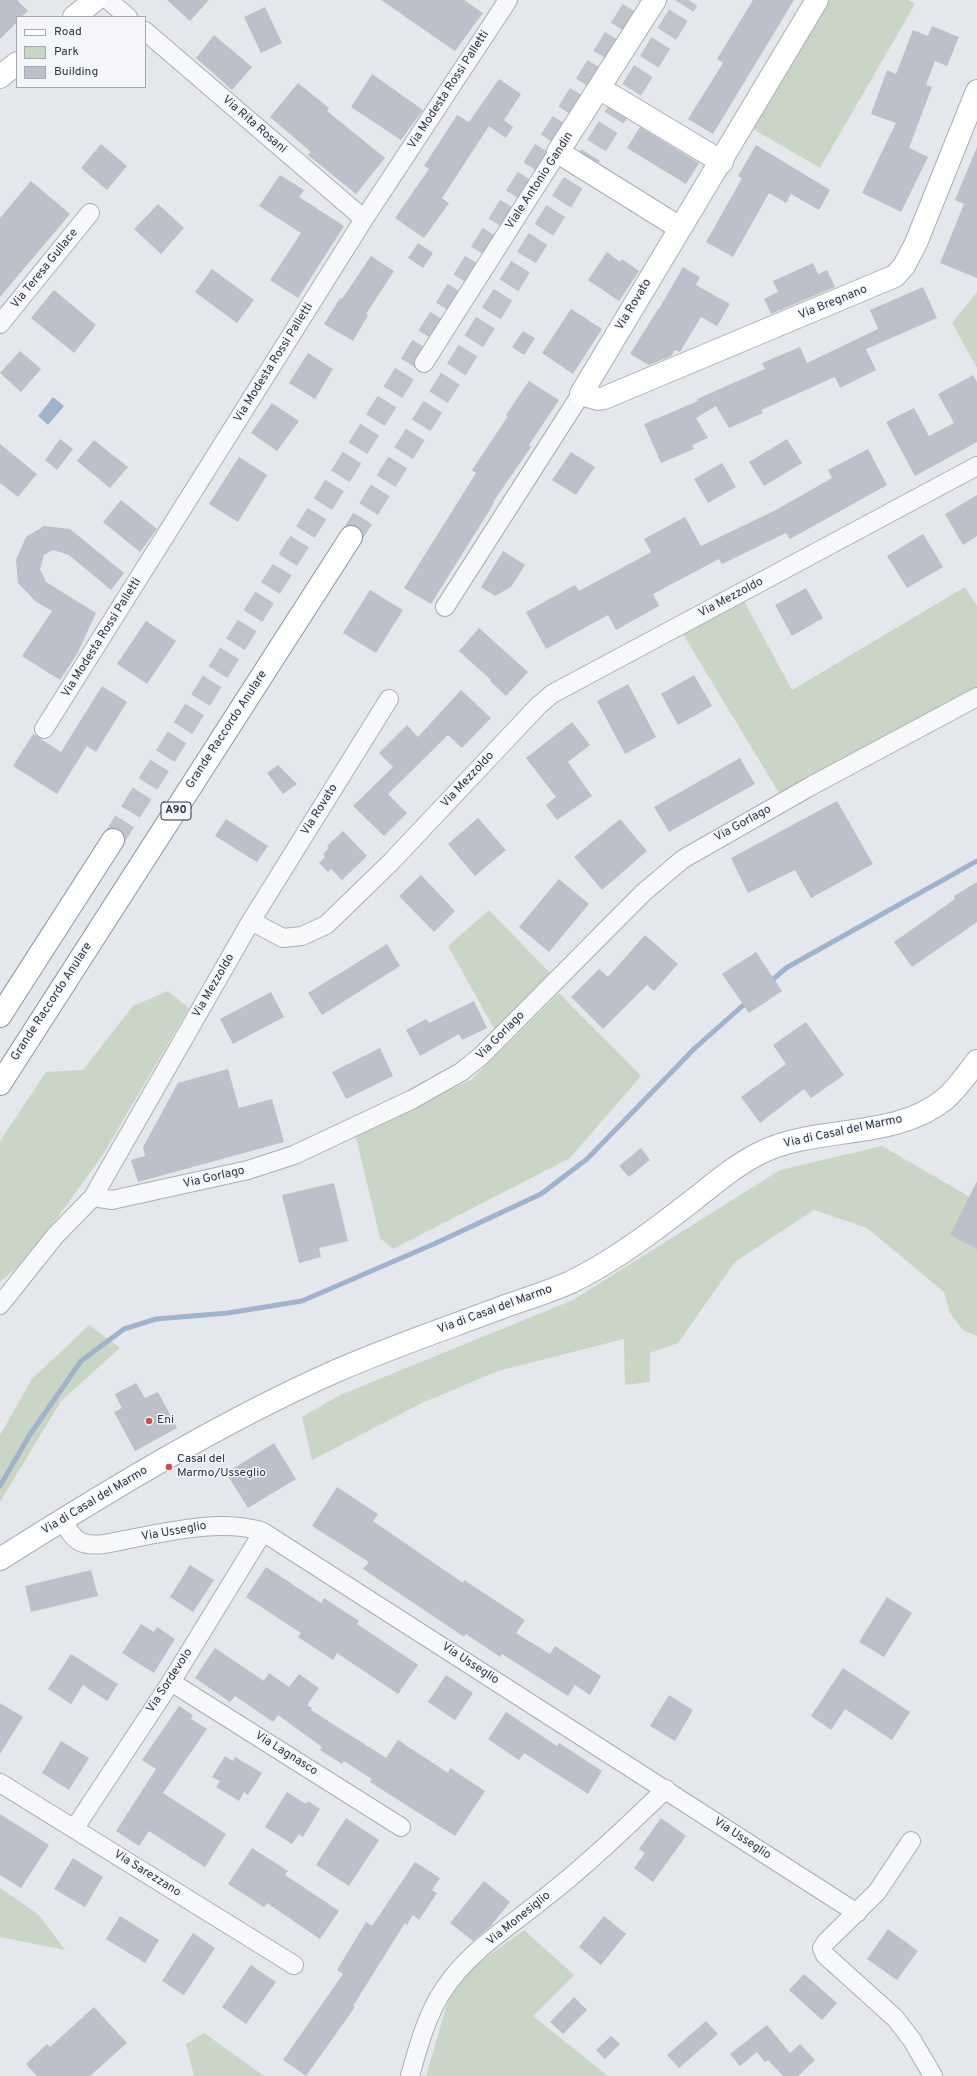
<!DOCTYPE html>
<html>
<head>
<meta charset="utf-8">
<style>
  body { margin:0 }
  #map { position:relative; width:977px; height:2076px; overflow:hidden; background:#e4e7ec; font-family:Overpass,sans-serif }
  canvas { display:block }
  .legend { position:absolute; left:16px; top:16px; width:130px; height:72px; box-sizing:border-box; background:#f4f6f9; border:1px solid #a4a8b1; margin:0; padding:5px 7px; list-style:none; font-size:12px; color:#2b3445 }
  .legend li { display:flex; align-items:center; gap:8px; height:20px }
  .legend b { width:20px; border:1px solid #a4a8b1 }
</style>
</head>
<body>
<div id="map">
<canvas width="977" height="2076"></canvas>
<ul class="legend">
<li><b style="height:5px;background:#fff"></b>Road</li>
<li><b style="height:11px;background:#c9d6c5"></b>Park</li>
<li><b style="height:11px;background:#bbc0ca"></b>Building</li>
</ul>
</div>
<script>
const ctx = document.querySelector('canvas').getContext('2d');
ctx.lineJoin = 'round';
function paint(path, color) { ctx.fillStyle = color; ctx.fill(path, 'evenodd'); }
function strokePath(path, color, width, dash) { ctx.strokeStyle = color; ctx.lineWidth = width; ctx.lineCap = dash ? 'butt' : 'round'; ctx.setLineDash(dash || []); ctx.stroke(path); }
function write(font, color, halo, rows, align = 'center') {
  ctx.font = font + ' Overpass,sans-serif'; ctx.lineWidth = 3; ctx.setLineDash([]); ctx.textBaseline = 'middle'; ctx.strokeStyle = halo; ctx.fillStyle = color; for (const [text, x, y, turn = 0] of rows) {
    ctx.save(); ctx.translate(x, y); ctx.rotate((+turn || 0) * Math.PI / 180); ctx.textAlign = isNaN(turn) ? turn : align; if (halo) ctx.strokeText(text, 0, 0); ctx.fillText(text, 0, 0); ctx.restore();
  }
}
const green = new Path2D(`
  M830 0H908L915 4 820 168 753 129Z
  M977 292V368L952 323Z
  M965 587 977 606V688L779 793 683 634 744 601 792 690Z
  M489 910 552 975 495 1030 448 946Z
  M168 991 189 1008 102 1156 29 1257 0 1282V1141L46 1072 83 1070 133 1006Z
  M559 993 641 1076 570 1158 393 1249 380 1238 355 1133 471 1080Z
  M882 1146 977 1201V1336L963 1330 950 1313 944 1292 867 1228 814 1210 735 1262 678 1343 650 1353V1382L625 1385 624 1339 498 1371 422 1403 312 1460 302 1417 340 1395 573 1300 780 1170Z
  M89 1325 120 1348 61 1401 0 1502V1435L32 1379Z
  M0 1888 39 1915 65 1950 0 1937Z
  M524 1930 574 1975 533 2016 608 2076H426L450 1994 476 1965Z
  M204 2033 264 2076H194L186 2044Z`);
const water = new Path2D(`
  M53 397 64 406 48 425 38 416Z`);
const stream = new Path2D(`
  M770 982 786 968 977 861
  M0 1486 29 1436 81 1361 124 1329 156 1319 228 1313 302 1301 436 1243 541 1194 587 1159 695 1048 748 1001`);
const building = new Path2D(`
  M0 0H17L28 11 21 17H17V22L0 39Z
  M167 0H209L190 21Z
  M381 0H464L483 13 455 51Z
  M753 0H794L713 134 688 119 723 63 717 59Z
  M265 7 282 43 261 53 244 17Z
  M932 26 959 37 947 66 935 61 926 85 932 87 909 148 928 157 901 212 862 193 896 123 871 114 887 70 896 74 913 30 928 36Z
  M214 35 252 67 232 90 196 58Z
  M372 74 423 110 401 140 351 107Z
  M499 79 521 94 504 120 513 127 506 138 489 126 442 198 449 203 424 238 395 218 429 169 424 166 457 115 469 122Z
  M298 83 329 108 327 111 385 158 356 194 308 155 311 152 270 117Z
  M640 127 699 163 686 184 627 148Z
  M101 144 127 166 107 190 81 168Z
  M756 145 830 190 819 210 791 194 786 203 769 193 733 257 706 242 742 178 738 176Z
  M977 147V278L940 263 964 204 955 200Z
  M280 175 304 190 299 197 344 226 298 298 270 280 301 233 259 206Z
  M31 181 70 214 0 297V218Z
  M158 204 184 228 161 254 134 229Z
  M418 243 433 253 423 268 408 258Z
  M607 252 620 262 622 259 639 271 619 301 588 280Z
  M371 256 394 271 366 314 368 315 353 341 324 324 340 298 342 299Z
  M813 263 818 274 827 270 835 287 771 314 764 299 778 292 773 281Z
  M683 267 700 277 696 285 730 304 717 326 701 317 680 352 675 350 671 356 649 365 630 354 658 309H659Z
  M212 269 254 300 237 323 195 292Z
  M923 287 937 318 866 349 876 370 840 388 835 377 761 410 763 413 729 428 716 406 696 418 708 438 692 445 694 449 661 463 644 424 698 401 697 399 765 369 762 363 800 347 807 363 878 329 870 310Z
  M54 290 96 325 74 353 31 318Z
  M571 309 602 329 573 374 542 353Z
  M523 331 535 338 524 355 512 347Z
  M20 351 41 369 21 392 0 373Z
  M308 353 333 369 315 399 289 383Z
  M973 375 977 382V442L915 476 886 422 914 408 929 436 954 423 938 394Z
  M529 381 559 400 529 445 531 447 493 502 494 503 431 604 404 588 476 473 472 470 508 416 506 415Z
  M272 403 299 421 277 451 251 433Z
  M60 439 73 449 57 470 45 460Z
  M787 439 802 463 764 486 749 462Z
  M94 440 128 467 110 488 77 461Z
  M0 444 37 474 18 497 0 483Z
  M868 449 887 485 790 539 786 533 722 564 719 559 653 594 659 606 616 630 608 615 546 649 526 612 575 585 579 591 651 552 644 539 685 517 701 546 774 511 832 478 828 470Z
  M571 452 595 467 576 495 552 480Z
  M239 457 267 475 238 522 209 504Z
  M722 463 736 487 708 503 694 479Z
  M977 495V536L963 545 945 514Z
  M121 500 157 529 140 552 103 522Z
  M44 526 70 529 124 573 111 590 69 555 53 550 44 555 40 569 46 582 96 613 77 654 60 680 22 656 52 611 35 601 18 583 16 560 26 537Z
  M923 534 943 567 907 588 887 556Z
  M503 551 525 565 511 587 495 596 481 587Z
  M806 588 823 618 792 636 775 605Z
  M370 590 403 610 376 653 343 633Z
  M146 621 176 641 147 684 117 664Z
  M479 628 528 672 506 696 490 681 491 680 459 651Z
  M694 675 712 706 678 725 661 694Z
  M628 684 656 737 625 754 597 701Z
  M102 686 127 702 96 752 87 746 57 794 13 766 33 734 61 752Z
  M461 690 491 718 462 748 448 735 388 794 407 813 384 836 353 806 393 767 379 753 407 725 418 737Z
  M572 722 590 745 568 762 592 796 557 820 546 805 556 797 526 758Z
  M740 758 755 784 669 832 654 807Z
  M278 765 297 784 283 794 267 773Z
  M837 801 873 864 811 898 795 870 748 893 731 858Z
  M478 818 506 850 475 876 448 844Z
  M226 819 268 846 257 862 215 836Z
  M620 819 647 851 602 890 574 857Z
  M343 831 367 856 342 880 331 869 328 872 319 863 325 857 323 854 329 848 327 846Z
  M421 875 455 911 434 932 399 896Z
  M559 879 589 904 549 952 519 927Z
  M977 882V922L912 967 894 942 955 899 954 896Z
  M645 935 678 964 654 991 647 985 603 1029 571 997 599 969 608 977Z
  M387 944 400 966 322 1015 308 993Z
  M756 952 782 991 749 1013 722 974Z
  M271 992 284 1017 233 1044 220 1019Z
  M474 1001 487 1028 462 1040 459 1034 420 1056 406 1030 426 1019 429 1023Z
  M806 1022 844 1075 811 1098 804 1089 760 1123 741 1097 786 1064 773 1045Z
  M380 1048 393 1076 346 1099 332 1072Z
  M228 1069 239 1108 272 1099 284 1142 138 1182 131 1160 145 1156 143 1147 178 1083Z
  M641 1148 650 1160 629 1177 619 1166Z
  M977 1181V1249L950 1235Z
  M334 1183 348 1241 319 1248 321 1257 299 1263 282 1195Z
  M136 1383 145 1398 158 1392 177 1428 135 1451 114 1412 122 1408 115 1394Z
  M274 1443 296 1479 248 1508 226 1473Z
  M337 1487 378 1514 373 1521 463 1583 464 1580 525 1620 516 1633 550 1654 555 1646 601 1676 590 1695 575 1685 568 1696 502 1654 500 1657 466 1634 464 1637 363 1569 369 1562 312 1526Z
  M190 1565 214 1580 193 1612 170 1597Z
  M266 1567 321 1603 324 1598 359 1621 357 1624 418 1665 398 1694 337 1653 333 1660 298 1637 301 1633 246 1597Z
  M91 1570 98 1596 31 1612 25 1586Z
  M887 1597 912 1613 884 1657 859 1642Z
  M141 1624 154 1632 157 1627 175 1639 154 1673 122 1653Z
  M215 1648 264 1681 269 1673 289 1687 299 1674 319 1688 307 1705 312 1708 311 1710 386 1758 398 1740 448 1773 450 1768 485 1791 455 1836 370 1782 372 1779 344 1761 342 1764 320 1750 322 1747 278 1715 273 1722 235 1696 230 1702 195 1678Z
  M71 1654 118 1684 107 1701 83 1685 71 1704 48 1689Z
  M843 1668 910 1712 892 1740 845 1709 831 1730 811 1716Z
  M446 1675 473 1693 455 1720 428 1702Z
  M669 1695 693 1710 675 1741 650 1726Z
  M0 1703 23 1717 0 1754Z
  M179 1706 193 1715 191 1719 207 1729 163 1793 226 1834 205 1867 149 1831 139 1846 116 1831 156 1769 142 1760Z
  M506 1712 557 1746 559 1743 602 1771 588 1794 524 1753 519 1760 488 1739Z
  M61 1741 89 1758 69 1790 42 1773Z
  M225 1756 233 1761 235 1757 262 1773 248 1795 244 1792 239 1801 216 1787 220 1781 212 1777Z
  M287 1792 306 1804 308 1801 320 1809 303 1837 299 1834 292 1844 265 1827Z
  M0 1814 49 1845 21 1888 0 1875Z
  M346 1818 379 1840 349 1886 316 1865Z
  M661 1818 686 1836 653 1882 634 1868 645 1853 639 1849Z
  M252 1848 288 1871 285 1875 339 1911 320 1939 267 1903 264 1907 228 1884Z
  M73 1858 103 1877 85 1907 54 1889Z
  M415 1862 440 1878 432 1890 437 1893 419 1920 413 1915 407 1925 405 1923 353 2006 355 2007 306 2076 283 2060 343 1974 337 1970 366 1922 372 1926Z
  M484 1881 510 1902 490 1927 473 1941 450 1923Z
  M120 1916 159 1940 145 1963 106 1939Z
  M604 1916 626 1934 601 1965 579 1947Z
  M888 1929 918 1951 897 1980 867 1959Z
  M193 1933 215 1948 184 1995 162 1981Z
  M251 1965 276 1982 246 2024 222 2007Z
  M804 1974 837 2003 822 2020 789 1990Z
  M574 1997 587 2010 563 2034 550 2022Z
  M94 2007 127 2043 90 2076H37L26 2064 47 2044 50 2047Z
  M706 2021 718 2034 679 2068 667 2055Z
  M767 2025 790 2053 800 2044 815 2060 798 2076H783L768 2060 765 2062 757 2052 740 2066 730 2054Z
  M611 2036 620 2044 605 2059 596 2050Z`);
const highwayTunnel = new Path2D(`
  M351 537 688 0
  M113 840 638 0`);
const street = new Path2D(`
  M108 0 128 17
  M145 31 364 219
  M0 324 90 213
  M424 363 558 152
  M445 607 581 394
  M44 729 364 219 508 0
  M251 921 389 699
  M93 1197 251 921 283 938 302 936 326 925 390 863 538 706 552 694 977 466
  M0 1305 55 1236 93 1197 112 1200 248 1170 294 1155 413 1099 461 1072 481 1056 643 893 683 859 811 786 977 697
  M62 1520C74 1540 79 1547 104 1544 150 1536 220 1516 263 1532L857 1913
  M171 1682 401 1827
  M0 1783 294 1965
  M74 1829 171 1682 263 1532
  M911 1841 877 1892 826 1942 822 1948 825 1955 895 2018 912 2040 933 2076
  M410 2076C418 2047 427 2014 444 1989 468 1952 509 1927 542 1900 586 1866 626 1827 666 1789`);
const secondary = new Path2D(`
  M655 0 558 152 680 228
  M817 0 581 394 598 399 604 398 895 276 904 266 916 243 977 91
  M74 17 95 0
  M0 77 17 63
  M599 88 722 162
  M0 1559C108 1491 219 1423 336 1371 391 1347 447 1328 503 1307 525 1299 549 1292 571 1282 616 1260 656 1229 696 1198 716 1182 736 1165 760 1153 816 1125 896 1140 945 1099 958 1088 967 1074 977 1061`);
const highway = new Path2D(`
  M0 1016 113 840
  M0 1084 351 537`);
const markers = [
  [149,1421,4,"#d1495b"],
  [169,1467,4,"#d1495b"]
];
const shields = [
  [176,811,30]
];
const shieldNames = [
  ["A90",176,811]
];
const streetNames = [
  ["Via Modesta Rossi Palletti",449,90,-57],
  ["Via Rita Rosani",254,125,41],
  ["Viale Antonio Gandin",540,181,-57],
  ["Via Teresa Gullace",45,269,-51],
  ["Via Bregnano",833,303,-22],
  ["Via Rovato",634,305,-59],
  ["Via Modesta Rossi Palletti",274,363,-58],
  ["Via Mezzoldo",731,598,-28],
  ["Via Modesta Rossi Palletti",102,638,-58],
  ["Grande Raccordo Anulare",227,730,-57],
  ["Via Mezzoldo",468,780,-47],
  ["Via Rovato",320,810,-58],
  ["Via Gorlago",743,824,-29],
  ["Via Mezzoldo",214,986,-60],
  ["Grande Raccordo Anulare",52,1002,-57],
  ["Via Gorlago",501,1036,-45],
  ["Via di Casal del Marmo",843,1132,-12],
  ["Via Gorlago",214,1178,-13],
  ["Via di Casal del Marmo",495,1310,-20],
  ["Via di Casal del Marmo",95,1501,-31],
  ["Via Usseglio",174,1532,-10],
  ["Via Usseglio",470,1664,33],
  ["Via Sordevolo",170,1681,-57],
  ["Via Lagnasco",286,1754,32],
  ["Via Usseglio",742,1839,33],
  ["Via Sarezzano",147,1874,32],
  ["Via Monesiglio",519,1919,-39]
];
const poiNames = [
  ["Eni",157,1421],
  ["Casal del",177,1460],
  ["Marmo/Usseglio",177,1474]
];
paint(green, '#c9d6c5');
paint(water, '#9fb4cc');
strokePath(stream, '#9fb4cc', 5);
paint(building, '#bbc0ca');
strokePath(highwayTunnel, '#bfc3cb', 22, [22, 11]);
strokePath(street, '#a9aeb7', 20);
strokePath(secondary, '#a9aeb7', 24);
strokePath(highway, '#8b94a3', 24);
strokePath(street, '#f7f8fa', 18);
strokePath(secondary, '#fff', 22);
strokePath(highway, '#fff', 22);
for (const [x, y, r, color] of markers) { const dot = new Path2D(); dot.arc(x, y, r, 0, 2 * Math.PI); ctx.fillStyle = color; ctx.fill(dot); strokePath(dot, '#f4f6f9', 1.5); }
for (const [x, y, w] of shields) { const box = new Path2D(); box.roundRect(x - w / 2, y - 9, w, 18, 3); ctx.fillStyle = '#f4f6f9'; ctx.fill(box); strokePath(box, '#2b3445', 1); }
write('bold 11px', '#2b3445', null, shieldNames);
write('12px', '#2b3445', '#f4f6f9', streetNames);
write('12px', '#2b3445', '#f4f6f9', poiNames, 'left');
</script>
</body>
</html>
